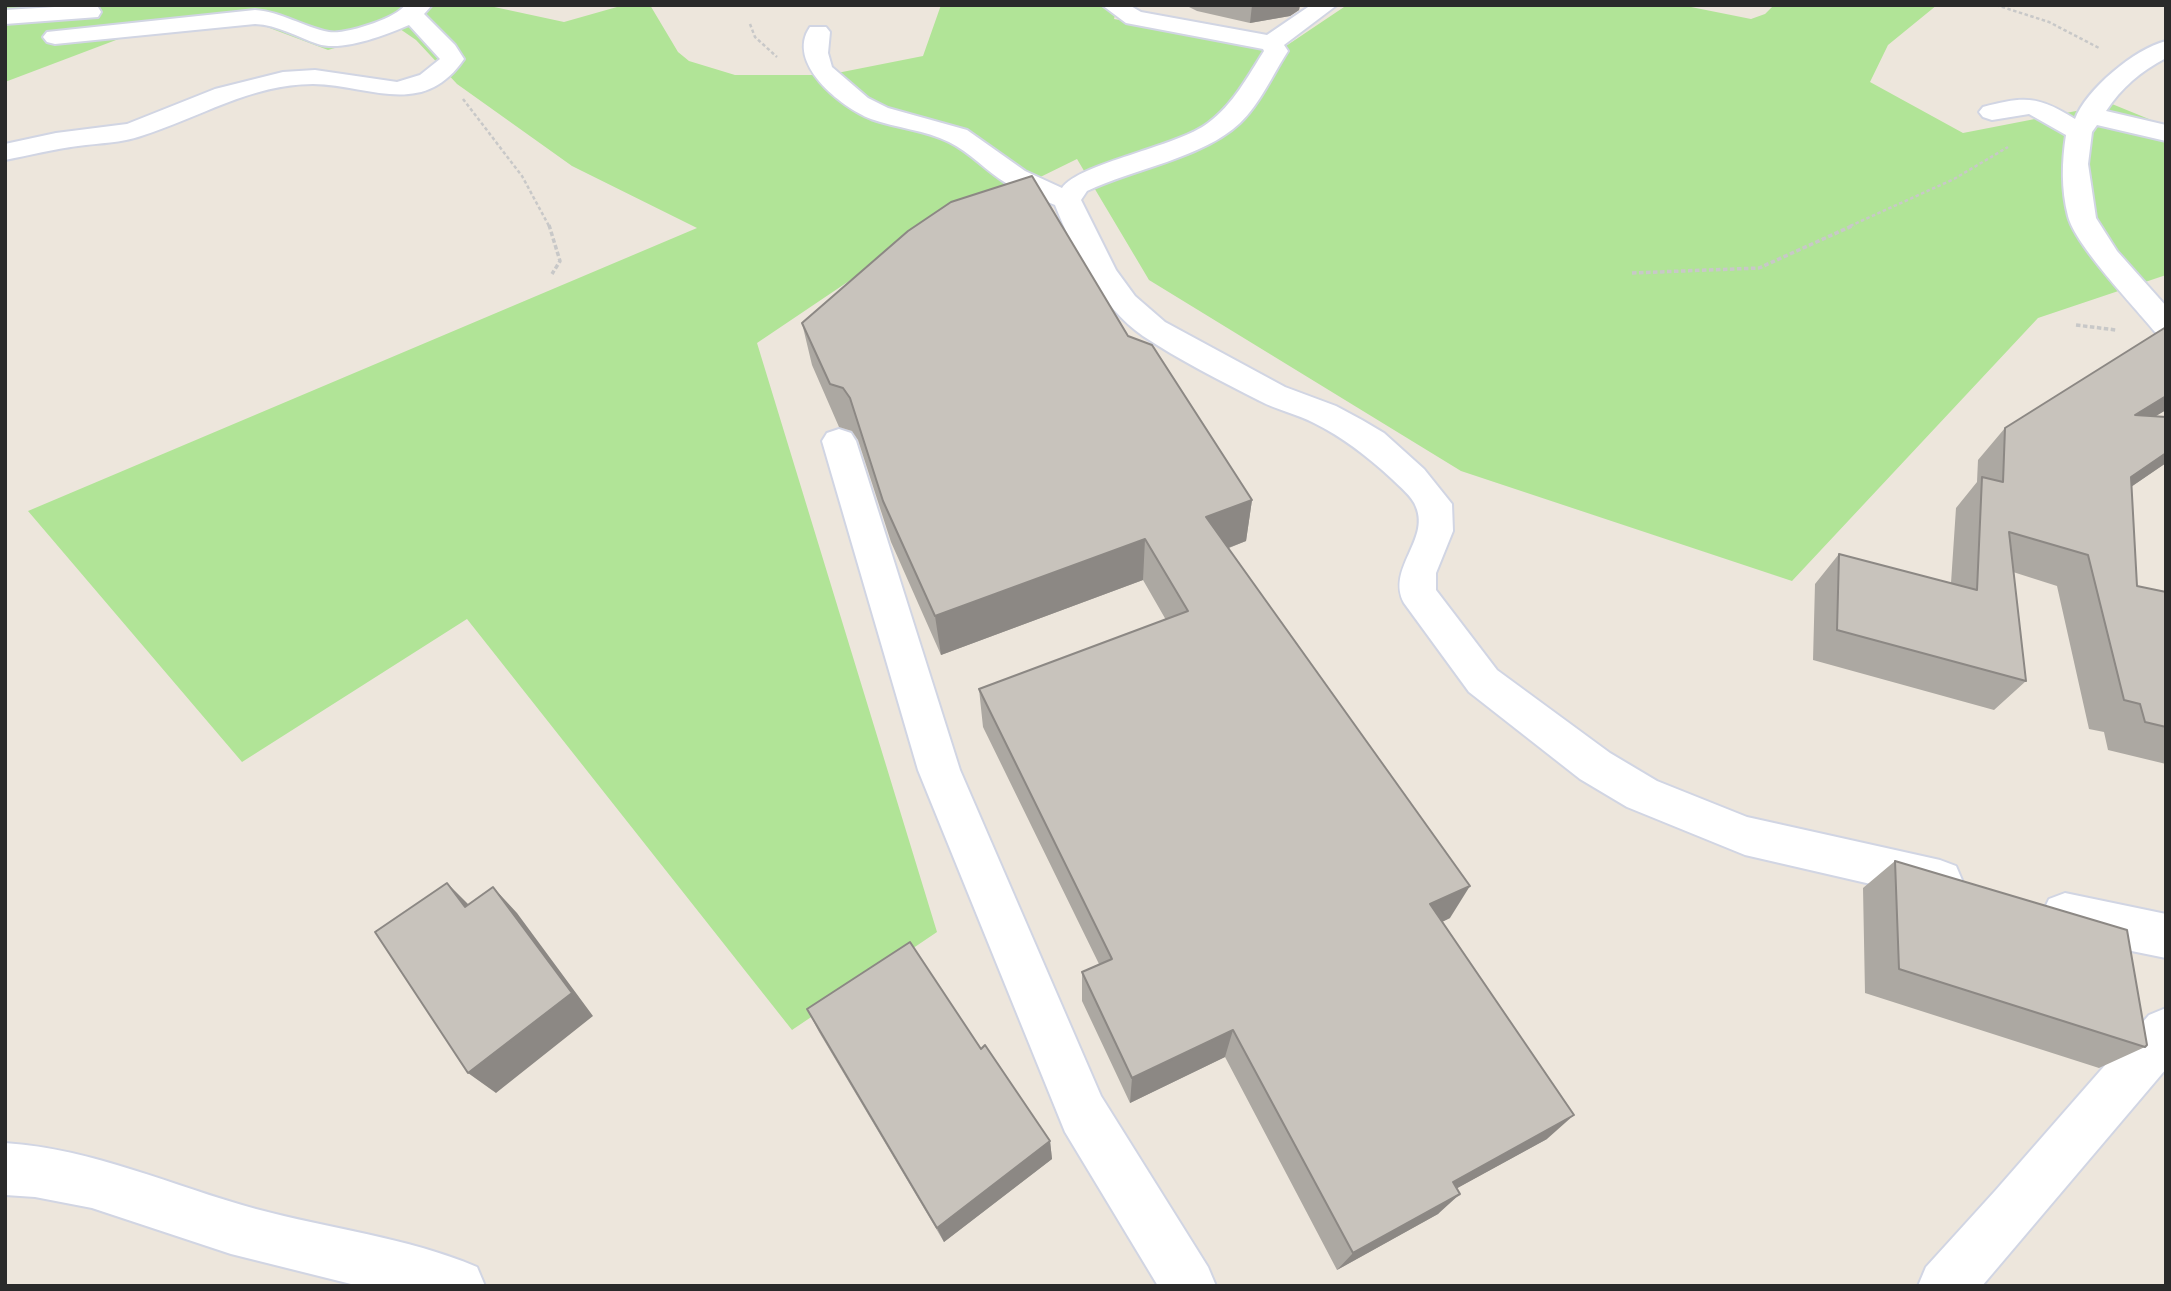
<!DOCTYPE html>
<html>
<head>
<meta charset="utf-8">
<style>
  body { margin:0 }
  #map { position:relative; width:2171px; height:1291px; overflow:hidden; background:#ede6dc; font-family:Barlow,sans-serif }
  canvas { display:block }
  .frame { position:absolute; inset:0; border:7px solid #2a2a2a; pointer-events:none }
</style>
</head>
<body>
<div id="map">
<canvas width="2171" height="1291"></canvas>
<div class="frame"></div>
</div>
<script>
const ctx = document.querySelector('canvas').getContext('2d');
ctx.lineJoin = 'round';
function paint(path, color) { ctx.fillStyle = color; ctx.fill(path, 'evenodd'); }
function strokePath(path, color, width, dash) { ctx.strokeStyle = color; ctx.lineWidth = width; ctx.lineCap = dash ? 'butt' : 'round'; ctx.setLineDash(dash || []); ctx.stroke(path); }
const green = new Path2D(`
  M5 5H485L564 22 624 5H650L678 52 689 61 735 75H827L923 56 941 5H1118L1114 19 1283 48 1347 5H1681L1751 19 1765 14 1774 5H1937L1888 45 1870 82 1963 133 2112 104 2166 126V275L2038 318 1792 581 1461 471 1149 280 1077 159 904 244 757 343 937 932 792 1030 467 619 242 762 28 511 697 228 572 166 457 84 416 40 400 29 328 50 259 24 124 37 5 82Z`);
const pathFar1 = new Path2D(`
  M1996 5 2049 22 2099 48
  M750 24 755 37 777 57
  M463 99 522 176 549 226
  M1850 226 1954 179 2008 147`);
const path = new Path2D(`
  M549 225 560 261 552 274
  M1632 273 1759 268 1854 225
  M2076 325 2116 330`);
const minor = new Path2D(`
  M88 5 98 7 101 12 98 17 5 24V10Z
  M405 5H432L424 14 455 45 464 59C423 119 370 85 313 84 251 84 199 118 141 136 122 143 99 143 78 146 54 149 30 155 5 160V144L56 133 127 124 215 89 283 72 315 70 397 82 420 75 440 59 409 25C386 35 342 52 318 44 297 37 278 25 255 24L55 44 47 42 43 37 47 32 255 10C282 12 303 27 329 32 345 35 397 18 405 5Z
  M1102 5H1129L1141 12 1267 35 1311 5H1337L1284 45 1288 51C1273 74 1260 104 1240 123 1203 158 1133 169 1087 191L1081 200 1116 270 1135 296 1165 322 1285 387 1336 406 1362 420 1384 433 1424 469 1452 504 1453 531 1436 573V590L1497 670 1610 753 1657 781 1747 817 1940 860 1956 866 1962 880 1956 894 1940 900 1745 855 1627 807 1580 779 1469 692 1404 603C1386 569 1430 540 1416 507 1413 497 1399 486 1392 479 1367 456 1344 438 1314 423 1297 414 1277 410 1260 401 1221 381 1179 360 1143 336 1100 306 1074 252 1055 205 1039 198 1021 192 1006 183 986 171 970 152 949 142 925 130 896 128 871 119 841 107 785 63 810 27H826L830 32 828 53 832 67 868 98 888 108 967 130 1025 171 1062 188C1079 163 1177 147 1208 123 1233 105 1248 76 1264 51L1263 49 1126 23Z
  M2166 41V58C2140 72 2122 87 2106 111L2166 125V141L2097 125 2092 132 2088 164 2096 218 2117 251 2166 306V335L2155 332C2134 306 2075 245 2068 216 2061 189 2062 161 2066 135L2029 114 1992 120 1983 117 1979 112 1983 107C2025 96 2038 96 2075 119 2086 90 2134 49 2166 41Z
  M839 429 851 433 856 441 960 770 1101 1096 1208 1267 1216 1286H1158L1065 1132 918 770 822 441 827 433Z
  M2065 893 2166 914V958L2102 945 2049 929 2042 914 2049 899Z
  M2166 1008V1069L1982 1286H1918L1926 1267 1995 1191 2149 1015Z
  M5 1143C94 1149 172 1186 256 1209 330 1229 406 1237 477 1267L485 1286H359L231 1254 92 1208 35 1197 5 1195Z`);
const wall = new Path2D(`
  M1185 5H1300L1299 10 1290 16 1250 23 1197 11Z
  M802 323 1128 336 1252 500 1246 541 1229 548 1450 918 1442 922 1547 1139 1457 1188 1438 1214 1337 1270 1225 1057 1130 1103 1082 1001V972L1099 964 983 727 979 689 1166 620 1143 580 941 655 891 542 858 440 852 431 839 427 812 365Z
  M2166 327V410L2155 416 2166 463 2131 487 2137 586 2166 592V764L2108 750 2104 732 2089 729 2057 586 2013 572 2026 681 1994 710 1813 660 1815 584 1839 554 1951 583 1956 508 1977 482 1978 460 2005 428Z
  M1895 861 2145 1047 2099 1068 1865 993 1863 888Z
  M807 1009 981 1049 1050 1141 1052 1159 944 1242 819 1032Z`);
const shadedWall = new Path2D(`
  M1252 5H1300L1299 10 1290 16 1250 23Z
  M2166 396V410L2105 447 2135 415Z
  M2166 453V463L2100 508 2131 477Z
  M1252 500 1246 541 1202 558 1206 517Z
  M1145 539 1143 580 941 655 935 616Z
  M447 883 473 909 465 907Z
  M1470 886 1450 918 1413 936 1430 904Z
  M493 887 517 913 593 1016 496 1093 468 1073Z
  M1233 1030 1225 1057 1130 1103 1132 1078Z
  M1574 1115 1547 1139 1432 1202 1453 1182Z
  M1050 1141 1052 1159 944 1242 937 1228Z
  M1460 1194 1438 1214 1337 1270 1353 1253Z`);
const building = new Path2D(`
  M1032 176 1128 336 1152 345 1252 500 1206 517 1470 886 1430 904 1574 1115 1453 1182 1460 1194 1353 1253 1233 1030 1132 1078 1082 972 1112 959 979 689 1188 611 1145 539 935 616 883 501 850 398 843 388 830 384 802 323 908 231 951 202Z
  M2166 327V396L2135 415 2166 417V453L2131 477 2137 586 2166 592V727L2145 722 2140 704 2124 700 2088 555 2009 532 2026 681 1837 630 1839 554 1977 590 1982 477 2003 482 2005 428Z
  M1895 861 2127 930 2147 1045 2145 1047 1899 969Z
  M447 883 465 907 493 887 572 993 468 1073 375 932Z
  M910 942 981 1049 985 1045 1050 1141 937 1228 807 1009Z`);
paint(green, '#b1e497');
strokePath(minor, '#d1d5e3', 4);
strokePath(pathFar1, '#c8c8c8', 2.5, [3.5, 2.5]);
strokePath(path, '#c8c8c8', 3.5, [4.5, 2.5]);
paint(minor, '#fff');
paint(wall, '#aca8a2');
paint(shadedWall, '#8c8884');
paint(building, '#c8c3bc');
strokePath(building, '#8c8884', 2);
</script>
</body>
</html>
